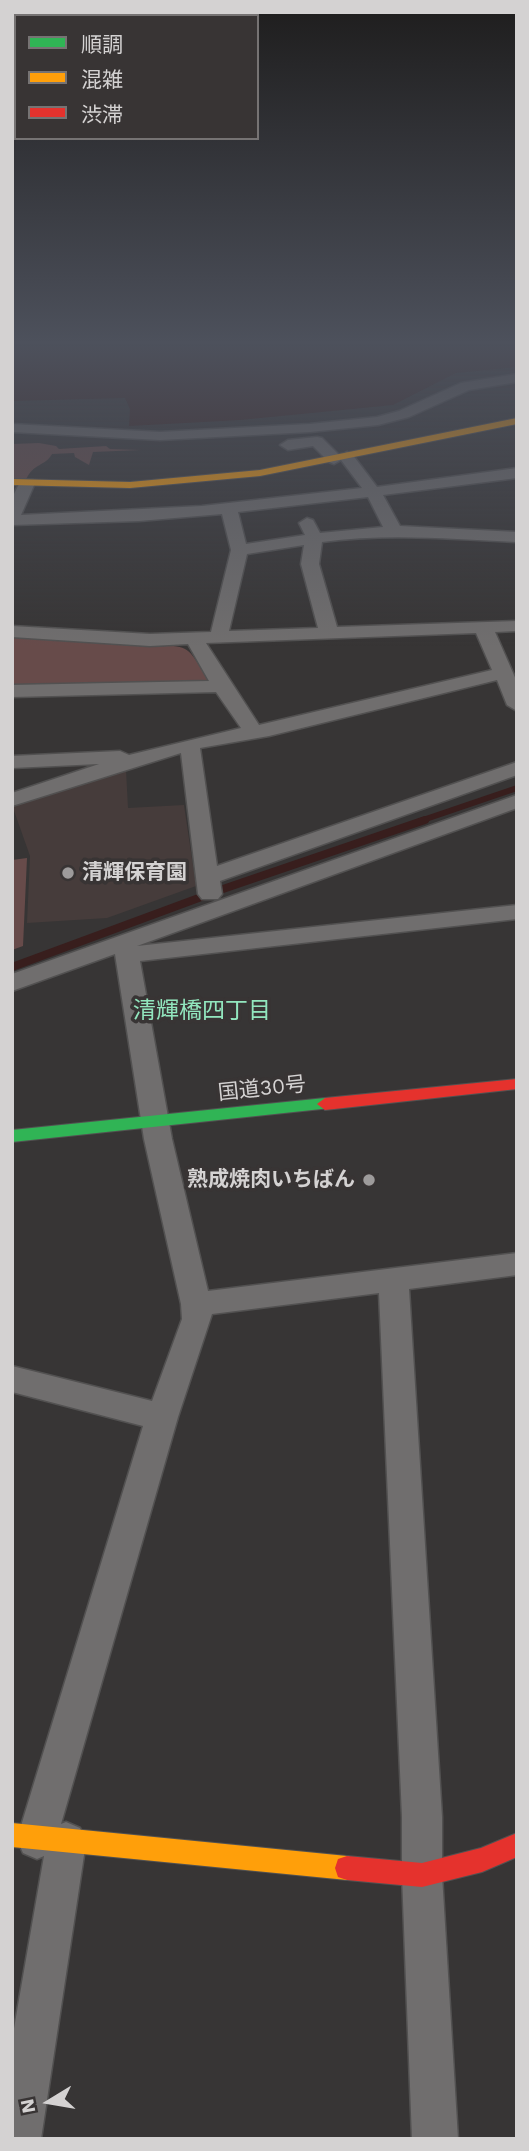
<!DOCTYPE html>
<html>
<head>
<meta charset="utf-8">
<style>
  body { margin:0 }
  #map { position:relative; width:529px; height:2151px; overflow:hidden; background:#373535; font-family:"Work Sans","Noto Sans JP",sans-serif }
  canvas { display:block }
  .frame { position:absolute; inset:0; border:14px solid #d4d2d2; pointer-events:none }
  .legend { position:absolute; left:14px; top:14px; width:245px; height:126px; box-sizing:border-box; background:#383434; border:2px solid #767373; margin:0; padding:9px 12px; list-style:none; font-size:21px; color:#d4d2d2 }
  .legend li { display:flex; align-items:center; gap:14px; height:35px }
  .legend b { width:35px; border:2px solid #767373 }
  .north { position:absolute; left:14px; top:2067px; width:70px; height:70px; -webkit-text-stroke:5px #383434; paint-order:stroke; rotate:259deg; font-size:19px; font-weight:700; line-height:28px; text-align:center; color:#d4d2d2 }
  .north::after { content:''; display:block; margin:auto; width:24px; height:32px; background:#d4d2d2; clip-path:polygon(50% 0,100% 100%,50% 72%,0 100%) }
</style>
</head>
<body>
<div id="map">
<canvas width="529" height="2151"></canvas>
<div class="frame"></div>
<ul class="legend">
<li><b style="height:9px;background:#30b455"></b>順調</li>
<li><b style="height:9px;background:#ff9f0a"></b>混雑</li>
<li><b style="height:9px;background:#e5322d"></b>渋滞</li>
</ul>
<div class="north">N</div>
</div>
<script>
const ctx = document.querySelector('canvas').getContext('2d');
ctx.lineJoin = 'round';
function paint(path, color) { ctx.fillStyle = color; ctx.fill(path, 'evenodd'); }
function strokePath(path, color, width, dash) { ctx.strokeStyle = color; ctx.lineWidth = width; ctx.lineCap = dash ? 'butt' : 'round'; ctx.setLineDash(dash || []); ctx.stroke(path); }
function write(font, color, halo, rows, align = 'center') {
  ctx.font = font + ' "Work Sans","Noto Sans JP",sans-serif'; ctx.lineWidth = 7; ctx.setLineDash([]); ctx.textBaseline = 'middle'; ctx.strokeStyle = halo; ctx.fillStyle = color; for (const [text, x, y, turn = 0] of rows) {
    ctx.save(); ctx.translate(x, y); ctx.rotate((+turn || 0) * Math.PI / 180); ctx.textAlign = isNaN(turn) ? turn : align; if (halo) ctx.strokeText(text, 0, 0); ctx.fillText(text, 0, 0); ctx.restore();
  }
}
const built = new Path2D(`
  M126 770 128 808 184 805 196 886 107 918 27 923 30 856 12 805Z`);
const green = new Path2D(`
  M39 443 56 446 59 449 106 446 110 449 141 450 93 452 89 465 75 457 74 453 52 454C46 466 33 463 26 480L12 479V444Z
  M12 637 153 647C191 643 188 649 208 679L204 683 12 687Z
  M27 858 23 946 12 950V860Z`);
const water = new Path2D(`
  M12 346H517V367L456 373 393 405 240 420 129 426 130 409 125 398 12 401Z`);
const streamFar1 = new Path2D(`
  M420 821 517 788`);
const stream = new Path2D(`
  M12 967 223 889 425 820`);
const street = new Path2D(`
  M517 374V382L469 390 409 417 378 425 310 432 160 440 12 432V424L160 432 310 424 377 417 399 411 461 383Z
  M317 437 322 438 340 456 347 452 352 454 377 487 517 468V478L383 495 400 526 517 532V542C451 539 387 533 322 542L319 564 337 627 517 621V631L495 632 517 682V711L507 705 497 680 269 736 200 748 217 866 517 762V775L220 881 222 894 218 899H202L198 894 181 753 12 806V793L99 764 12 768V756L120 751 129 755 241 728 216 692 12 697V685L209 681 188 644 150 646 12 637V626L150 634 211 632 231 550 222 514 139 521 12 525V498L21 480H33L35 483 21 515 202 506 362 488 341 460 334 464 329 462 313 446 288 450 280 445 288 440ZM368 497 383 527 320 533 313 520 307 518 299 523 305 535 246 544 238 512ZM304 545 301 564 318 628 229 631 247 554ZM476 633 492 670 259 725 206 643Z
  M517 795V808L137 946 517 905V919L140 961 172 1139 208 1291 517 1253V1275L409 1289 442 1817V1875L458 2139H412L402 1875V1817L379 1293 212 1314 178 1417 61 1824 66 1822 80 1828 86 1842 41 2139H12V2040L44 1856 37 1859 23 1853 17 1839 143 1426 12 1392V1366L152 1401 182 1319 181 1304 144 1139 115 954 12 991V974Z`);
const fast = new Path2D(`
  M325 1098 333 1104 331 1108 12 1142V1130Z`);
const slow = new Path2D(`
  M517 418V424L260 476 130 488 12 485V479L130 482 260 470Z
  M12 1823 347 1856 356 1859 359 1868 356 1877 347 1880 12 1847Z`);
const jam = new Path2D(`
  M517 1079V1089L325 1110 317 1104 325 1098Z
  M517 1833V1857L482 1872 422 1887 347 1880 338 1877 335 1868 338 1859 347 1856 422 1863 481 1848Z`);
const markers = [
  [68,873,7,"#9d9b9b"],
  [369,1180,7,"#9d9b9b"]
];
const poiNames = [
  ["清輝保育園",82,873],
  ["熟成焼肉いちばん",355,1180,"right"]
];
const streetNames = [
  ["国道30号",262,1089,-6]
];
const neighbourhoodNames = [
  ["清輝橋四丁目",202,1011]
];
paint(built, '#463c3b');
paint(green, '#674b4a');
paint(water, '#381e1d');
strokePath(streamFar1, '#381e1d', 6);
strokePath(stream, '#381e1d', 8);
strokePath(street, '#525151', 3);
strokePath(fast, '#525151', 2);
strokePath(slow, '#525151', 2);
strokePath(jam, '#525151', 2);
paint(street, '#706e6e');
paint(fast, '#30b455');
paint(slow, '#ff9f0a');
paint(jam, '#e5322d');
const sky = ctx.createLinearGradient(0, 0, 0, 647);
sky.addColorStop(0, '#1e1d1d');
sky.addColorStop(0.53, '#4d515c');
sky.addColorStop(1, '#4d515c00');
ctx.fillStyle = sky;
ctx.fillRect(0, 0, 529, 647);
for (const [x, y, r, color] of markers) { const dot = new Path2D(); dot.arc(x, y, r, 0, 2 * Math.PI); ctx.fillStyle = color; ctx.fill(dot); strokePath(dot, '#383434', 2.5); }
write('bold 21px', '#d4d2d2', '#383434', poiNames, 'left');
write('21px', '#d4d2d2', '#383434', streetNames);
write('23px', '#92e6be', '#383434', neighbourhoodNames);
</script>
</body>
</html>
